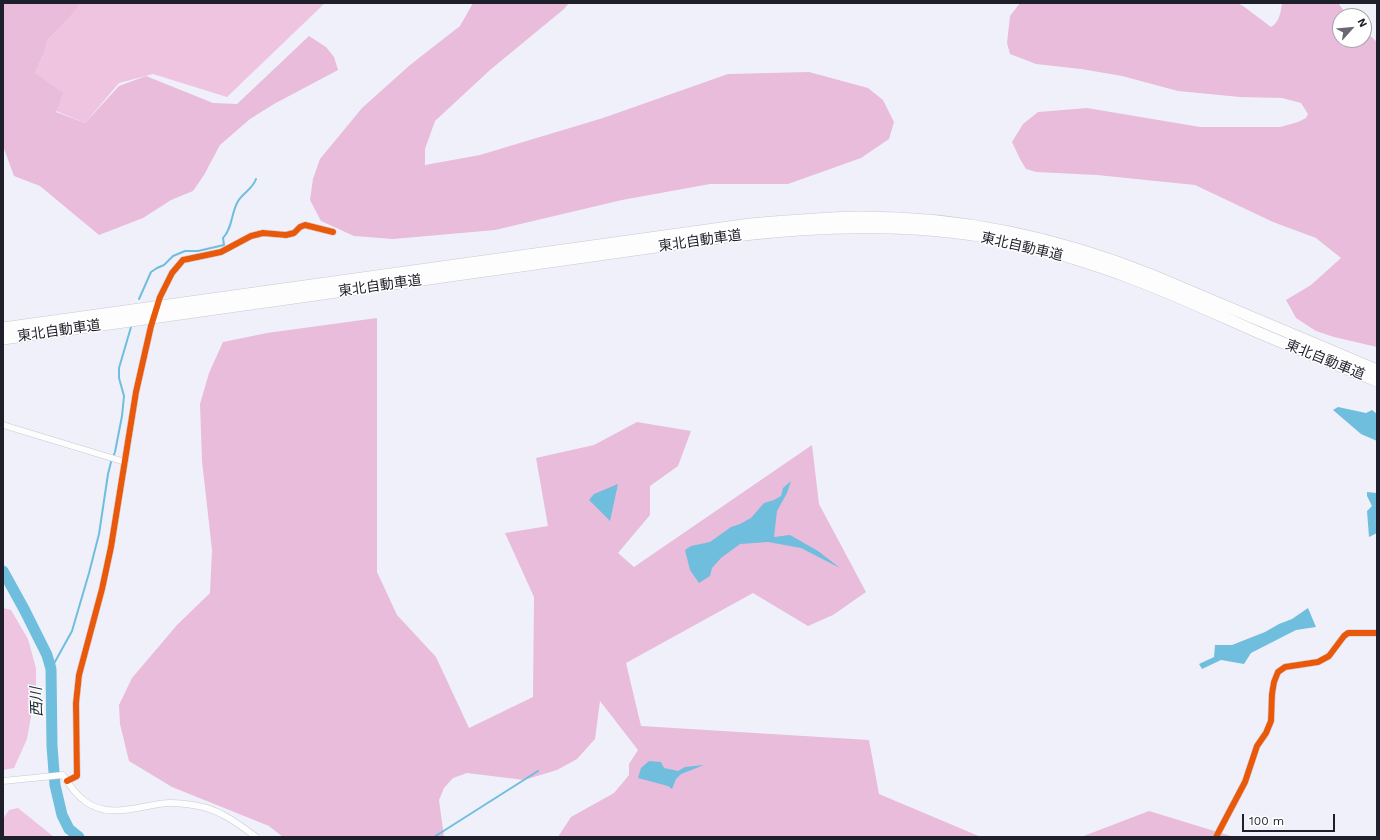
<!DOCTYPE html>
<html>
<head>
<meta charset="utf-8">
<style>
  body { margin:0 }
  #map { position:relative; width:1380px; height:840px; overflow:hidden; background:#f0f0fa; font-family:"Work Sans",sans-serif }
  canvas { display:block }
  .frame { position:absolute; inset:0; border:4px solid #1f1f2b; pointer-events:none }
  .north { position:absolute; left:1332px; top:8px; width:40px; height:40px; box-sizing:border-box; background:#fff; border:1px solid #a5a5aa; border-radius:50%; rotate:63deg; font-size:11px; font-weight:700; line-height:16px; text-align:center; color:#1f1f2b }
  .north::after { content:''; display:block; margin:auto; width:14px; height:18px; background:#686873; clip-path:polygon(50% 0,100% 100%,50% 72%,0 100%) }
  .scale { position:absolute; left:1242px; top:814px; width:93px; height:18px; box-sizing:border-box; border:2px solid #1f1f2b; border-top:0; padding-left:5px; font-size:12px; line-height:14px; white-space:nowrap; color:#1f1f2b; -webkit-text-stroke:3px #fff; paint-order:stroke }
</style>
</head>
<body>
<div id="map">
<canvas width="1380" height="840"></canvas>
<div class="frame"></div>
<div class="north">N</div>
<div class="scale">100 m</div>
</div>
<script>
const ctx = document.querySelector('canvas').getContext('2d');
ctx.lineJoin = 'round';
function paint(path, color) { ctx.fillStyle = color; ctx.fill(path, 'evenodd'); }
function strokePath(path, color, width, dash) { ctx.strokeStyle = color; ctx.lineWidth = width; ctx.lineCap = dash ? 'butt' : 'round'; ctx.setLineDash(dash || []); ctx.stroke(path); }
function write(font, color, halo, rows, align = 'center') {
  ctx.font = font + ' "Work Sans","Noto Sans JP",sans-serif'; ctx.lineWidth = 3; ctx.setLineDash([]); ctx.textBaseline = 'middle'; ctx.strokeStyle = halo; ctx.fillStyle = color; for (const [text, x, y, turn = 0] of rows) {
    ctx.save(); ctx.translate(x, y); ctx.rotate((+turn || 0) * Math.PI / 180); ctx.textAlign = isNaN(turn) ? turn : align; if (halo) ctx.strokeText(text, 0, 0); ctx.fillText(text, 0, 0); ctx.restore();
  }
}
const green = new Path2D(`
  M79 3H325L227 97 153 74 119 83 85 123 56 111 35 73 46 49 47 41 71 16Z
  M3 608 11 610 28 639 36 668V689L27 739 14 768 3 770Z
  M18 808 54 837H3V819L9 810Z`);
const forest = new Path2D(`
  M3 3H80L71 16 47 41 46 49 35 73 63 93 56 112 85 123 119 86 146 76 213 103 237 104 309 36 326 47 334 57 338 70 274 104 250 119 220 145 204 175 193 191 171 200 143 218 99 235 40 186 14 176 3 146Z
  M473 3H569L564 9 490 70 435 121 425 149V165L480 155 603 118 728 74 809 72 868 88 883 100 894 122 889 139 861 158 788 184H710L622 200 495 230 393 239 354 236 321 221 310 200 313 179 320 159 362 108 410 65 460 26Z
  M1020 3H1237L1243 6 1271 27C1279 23 1281 12 1282 3H1338L1348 16H1340V40H1364V30L1377 42V347L1334 337 1316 331 1296 318 1286 300 1311 285 1341 258 1316 238 1273 222 1195 185 1097 175 1036 172 1026 169 1020 159 1012 142 1023 124 1038 112 1087 108 1200 127H1280L1298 122 1306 118 1308 114 1301 103 1282 98 1240 97 1178 91 1122 76 1081 69 1036 64 1010 54 1007 43 1010 16Z
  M377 318V572L397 615 436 657 469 728 533 697 534 597 505 533 548 526 536 458 594 445 637 422 691 431 678 466 650 486V515L618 553 634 567 812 445 819 504 866 592 833 615 808 626 753 593 626 663 641 726 869 740 879 794 981 837H558L571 817 614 793 629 775V764L638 750 600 701 595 739 577 759 557 770 524 780 467 773 453 778 444 788 439 800 444 837H283L269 826 172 787 129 761 120 724 119 705 132 678 177 625 210 593 212 550 202 461 200 404 209 373 223 342 267 333Z
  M1149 811 1234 837H1081Z`);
const water = new Path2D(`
  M1338 407 1366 413 1372 410 1377 414V441L1361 434 1333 410Z
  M791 481 787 493 777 511 774 537 790 535 818 551 840 568 801 548 768 542 740 544 721 558 712 568 710 576 699 583 690 570 685 550 691 546 710 542 731 527 740 524 751 518 764 503 774 500 781 496 783 488Z
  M618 484 610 521 589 500 594 494Z
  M1367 492 1377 493V533L1369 537 1367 511 1372 506 1367 496Z
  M1308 608 1316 627 1296 630 1251 653 1244 664 1221 660 1202 669 1199 664 1214 657 1215 645H1232L1265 632 1279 624 1292 619Z
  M649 761 661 762 664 768 678 771 685 767 704 765 681 774 676 779 672 789 668 786 638 778 641 768Z`);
const stream = new Path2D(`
  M139 299 151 272 157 268 164 265 173 256 185 251H198L224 245 223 238C232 229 231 215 237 203 241 194 253 189 256 179
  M51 669 72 631 89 573 99 534 108 474 111 462 115 452 122 416 124 396 119 378V368L131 327
  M434 837 538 771`);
const river = new Path2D(`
  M3 571 24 609 47 655 51 669 52 746 55 785 62 815 69 829 79 837`);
const street = new Path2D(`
  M160 297 172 273 183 260 221 252 251 236 263 233 286 235 294 233 300 227 305 225 333 232
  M3 425 125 462
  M3 781 63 775C69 785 76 795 86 802 112 820 142 804 170 803 179 803 194 805 203 807 223 812 240 825 256 837
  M67 781 77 776 76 703 79 675 102 589 111 547 136 392 151 326
  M1216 837 1245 782 1257 746 1266 733 1271 721 1272 694 1274 682 1278 672 1285 667 1318 662 1329 656 1344 636 1348 633H1377`);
const highway = new Path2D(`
  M3 328 750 224C785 221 821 218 856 217 958 216 1057 237 1152 275L1377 370
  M3 339 734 236C836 224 944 222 1045 250 1072 258 1099 266 1125 276 1172 293 1216 314 1262 334 1300 350 1338 366 1377 381`);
const cycleway = new Path2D(`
  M67 781 77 776 76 703 79 675 102 589 111 547 136 392 151 326 160 297 172 273 183 260 221 252 251 236 263 233 286 235 294 233 300 227 305 225 333 232
  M1216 837 1245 782 1257 746 1266 733 1271 721 1272 694 1274 682 1278 672 1285 667 1318 662 1329 656 1344 636 1348 633H1377`);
const streetNames = [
  ["東北自動車道",700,241,-8],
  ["東北自動車道",1022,247,13],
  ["東北自動車道",380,286,-8],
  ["東北自動車道",59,331,-8],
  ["東北自動車道",1325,360,22]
];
const waterNames = [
  ["西川",37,702,-92]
];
paint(green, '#eec4e1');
paint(forest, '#e8bcda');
paint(water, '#6fbedd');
strokePath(stream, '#6fbedd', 2);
strokePath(river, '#6fbedd', 11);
strokePath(street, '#c8c8d2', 7);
strokePath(highway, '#c8c8d2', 12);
strokePath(street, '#fdfdfe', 6);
strokePath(highway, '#fdfdfe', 11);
strokePath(cycleway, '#e8590c', 6);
write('14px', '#1f1f2b', '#fff', streetNames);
write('italic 15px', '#1a2d35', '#fff', waterNames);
</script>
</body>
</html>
